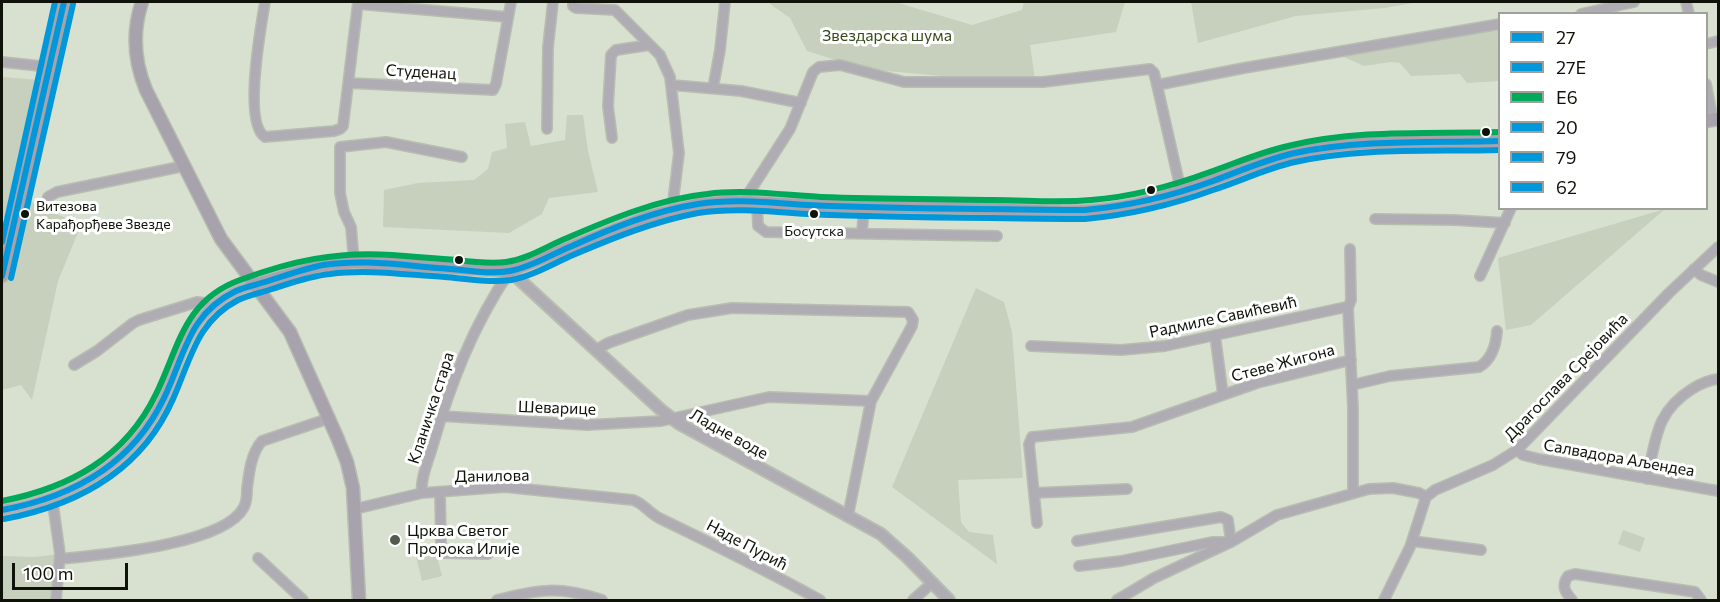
<!DOCTYPE html>
<html>
<head>
<meta charset="utf-8">
<style>
  body { margin:0 }
  #map { position:relative; width:1720px; height:602px; overflow:hidden; background:#d8e0d0; font-family:Commissioner,sans-serif }
  canvas { display:block }
  .frame { position:absolute; inset:0; border:3px solid #0e1208; pointer-events:none }
  .legend { position:absolute; left:1498px; top:12px; width:210px; height:198px; box-sizing:border-box; background:#fff; border:2px solid #9fa09c; margin:0; padding:8px 10px; list-style:none; font-size:18px; color:#0e1208 }
  .legend li { display:flex; align-items:center; gap:12px; height:30px }
  .legend b { width:30px; border:2px solid #9fa09c }
  .scale { position:absolute; left:12px; top:563px; width:116px; height:27px; box-sizing:border-box; border:3px solid #0e1208; border-top:0; padding-left:8px; font-size:18px; line-height:21px; white-space:nowrap; color:#0e1208; -webkit-text-stroke:4px #fff; paint-order:stroke }
</style>
</head>
<body>
<div id="map">
<canvas width="1720" height="602"></canvas>
<div class="frame"></div>
<ul class="legend">
<li><b style="height:8px;background:#0098da"></b>27</li>
<li><b style="height:8px;background:#0098da"></b>27E</li>
<li><b style="height:8px;background:#00a859"></b>E6</li>
<li><b style="height:8px;background:#0098da"></b>20</li>
<li><b style="height:8px;background:#0098da"></b>79</li>
<li><b style="height:8px;background:#0098da"></b>62</li>
</ul>
<div class="scale">100 m</div>
</div>
<script>
const ctx = document.querySelector('canvas').getContext('2d');
ctx.lineJoin = 'round';
function paint(path, color) { ctx.fillStyle = color; ctx.fill(path, 'evenodd'); }
function strokePath(path, color, width, dash) { ctx.strokeStyle = color; ctx.lineWidth = width; ctx.lineCap = dash ? 'butt' : 'round'; ctx.setLineDash(dash || []); ctx.stroke(path); }
function write(font, color, halo, rows, align = 'center') {
  ctx.font = font + ' Commissioner,sans-serif'; ctx.lineWidth = 6; ctx.setLineDash([]); ctx.textBaseline = 'middle'; ctx.strokeStyle = halo; ctx.fillStyle = color; for (const [text, x, y, turn = 0] of rows) {
    ctx.save(); ctx.translate(x, y); ctx.rotate((+turn || 0) * Math.PI / 180); ctx.textAlign = isNaN(turn) ? turn : align; if (halo) ctx.strokeText(text, 0, 0); ctx.fillText(text, 0, 0); ctx.restore();
  }
}
const green = new Path2D(`
  M772 2H895L972 25 1022 10 1024 2H1125L1116 32 1030 45 1035 79 965 78 865 69 807 51 790 18 770 4Z
  M1191 2H1419L1384 8 1296 16 1198 43Z
  M1499 26V81L1467 83 1460 74 1411 76 1400 63 1391 62 1364 66 1335 53Z
  M2 77 39 80 26 127 10 212 2 219Z
  M567 115H583L588 151 598 192 549 198 542 214 509 233 383 227 384 190 418 183 474 180 488 169 492 152 507 148 505 124 525 122 531 146 565 140Z
  M24 199 81 225 58 281 32 400 21 385 2 390V285L7 269Z
  M1665 209 1531 325 1506 330 1498 258Z
  M976 288 1004 302 1012 332 1023 478 958 480 961 522 969 532 993 535 997 564 892 487Z
  M1623 530 1645 538 1640 552 1618 544Z
  M434 544 442 576 422 581 414 549Z
  M60 554 56 600H2V556L34 557Z`);
const minor = new Path2D(`
  M265 2C261 26 243 123 265 137L334 131 340 129 343 126 358 2
  M573 2V6L576 8 615 10 660 55 670 77 679 153 672 210
  M1686 2 1689 14
  M358 4 508 17
  M1581 14 1634 2
  M1706 44 1718 41
  M2 62 50 67
  M349 83 493 90 496 84 511 2
  M1706 84 1713 120
  M672 85 741 91 801 103
  M1157 85 1181 191
  M713 88 720 50 725 2
  M547 129 548 47 553 2
  M612 138 608 106 611 55 616 50 650 45
  M48 197 57 192 184 166
  M743 202 790 129 813 72 819 67 840 65 904 82H1043L1150 69 1154 73 1157 85 1244 68 1500 24
  M757 203 758 226 766 232 997 236
  M1375 219 1454 220 1505 223
  M862 233 864 207
  M1350 249 1351 300 1348 308 1353 408V493
  M354 262 351 227 344 212 340 193V147L386 142 462 157
  M1694 269 1701 275 1718 282
  M1480 276 1511 208
  M1215 335 1223 395
  M1031 346 1121 350 1165 346 1346 307 1348 308
  M596 350 608 343 688 315 732 308 908 312 913 320 912 326 871 401 848 516
  M74 365 97 351 133 323 139 320 197 302 205 303 210 308
  M1352 385 1390 376 1479 367C1491 360 1496 345 1497 331
  M441 416 587 425 661 421 769 397 871 401
  M1517 450 1523 455 1539 459 1718 491
  M1647 479C1656 440 1655 412 1692 389 1700 384 1709 380 1718 379
  M440 492 441 545 443 553 488 554
  M422 493C420 479 428 462 432 448 450 385 473 325 510 271
  M1034 493 1127 489
  M52 497 60 554 56 600
  M1426 497 1435 490 1493 465 1517 450 1669 293 1718 247
  M355 509 422 493 505 487 633 500C643 503 648 512 659 518 713 544 767 571 820 600
  M1037 523 1029 444 1032 437 1132 427 1257 383 1351 360
  M1077 541 1221 517 1228 520 1231 542H1212L1121 561 1079 566
  M1412 541 1481 550
  M258 558 303 600
  M60 559C100 555 225 545 244 507 247 501 247 495 247 489 249 473 251 453 262 441L330 418
  M497 600C538 589 561 586 602 600
  M913 600 932 583
  M1117 600 1154 578 1231 542 1277 515 1369 489 1393 488 1419 493 1426 497
  M1384 600 1410 547 1426 497
  M1572 600C1565 592 1561 586 1568 576L1575 574 1695 592 1701 600`);
const tertiary = new Path2D(`
  M510 271 660 409 678 423 881 534 908 558 949 600
  M2 510C67 501 126 467 158 409 168 392 173 372 180 354 193 320 219 294 254 285`);
const secondary = new Path2D(`
  M142 2C132 32 134 61 146 90L221 239 290 332 337 437 347 462 353 488 359 600
  M1706 121 1718 119
  M2 276 13 234 64 2
  M254 285 319 266 354 262 510 271 647 217 696 205 732 201C810 207 889 207 968 208 1014 209 1063 215 1109 209 1173 201 1230 169 1291 154 1360 136 1430 144 1500 141`);
const bus1 = new Path2D(`
  M2 510C73 497 132 465 164 398 185 355 188 314 236 291 245 287 255 285 265 282 284 276 303 269 323 265 361 259 400 265 438 268 461 269 487 275 510 271 532 267 552 254 572 246 612 228 654 211 698 204 742 197 787 205 831 206 915 209 1000 209 1085 210 1129 206 1172 196 1213 181 1240 171 1267 159 1295 153 1362 139 1431 143 1500 141`);
const bus2 = new Path2D(`
  M4 519C78 505 142 470 173 399 191 359 196 322 238 300 248 295 260 293 272 289 291 283 310 276 330 274 368 269 407 275 445 277 467 279 489 283 511 280 533 276 552 264 573 255 613 238 655 221 698 213 742 206 787 214 831 215 916 218 1000 218 1085 219 1129 215 1172 205 1213 190 1241 181 1267 168 1295 162 1362 147 1432 152 1500 150`);
const bus3 = new Path2D(`
  M2 501C69 488 125 458 156 394 179 347 184 300 240 280 291 261 337 251 392 255 414 257 436 258 457 260 473 262 490 264 506 262 528 259 547 246 567 238 611 219 659 199 707 194 745 189 783 195 821 197 878 199 936 199 993 200 1025 200 1059 203 1091 200 1132 197 1172 186 1210 172 1236 163 1261 152 1288 146 1357 129 1429 134 1500 132`);
const bus4 = new Path2D(`
  M2 276 64 2`);
const bus5 = new Path2D(`
  M11 278 73 4`);
const bus6 = new Path2D(`
  M2 242 55 2`);
const markers = [
  [1486,132,5,"#0e1208"],
  [1151,190,5,"#0e1208"],
  [25,214,5,"#0e1208"],
  [814,214,5,"#0e1208"],
  [459,260,5,"#0e1208"],
  [395,540,6,"#555a4e"]
];
const busNames = [
  ["Витезова",36,206],
  ["Карађорђеве Звезде",36,224],
  ["Босутска",814,231,"center"]
];
const parkNames = [
  ["Звездарска шума",887,36]
];
const streetNames = [
  ["Студенац",421,72,3],
  ["Радмиле Савићевић",1223,317,-12],
  ["Стеве Жигона",1283,363,-15],
  ["Драгослава Срејовића",1566,377,-46],
  ["Кланичка стара",431,408,-72],
  ["Шеварице",557,408,2],
  ["Ладне воде",729,434,29],
  ["Салвадора Аљендеа",1619,458,10],
  ["Данилова",492,476,-1],
  ["Наде Пурић",747,545,28]
];
const poiNames = [
  ["Црква Светог",407,531],
  ["Пророка Илије",407,549]
];
paint(green, '#c6d0bd');
strokePath(minor, '#b8bdb2', 12);
strokePath(tertiary, '#b8bdb2', 14);
strokePath(secondary, '#b8bdb2', 15);
strokePath(minor, '#b0acb4', 9);
strokePath(tertiary, '#b0acb4', 10);
strokePath(secondary, '#a7a2ab', 12);
strokePath(bus1, '#0098da', 6);
strokePath(bus2, '#0098da', 6);
strokePath(bus3, '#00a859', 6);
strokePath(bus4, '#0098da', 6);
strokePath(bus5, '#0098da', 6);
strokePath(bus6, '#0098da', 6);
for (const [x, y, r, color] of markers) { const dot = new Path2D(); dot.arc(x, y, r, 0, 2 * Math.PI); ctx.fillStyle = color; ctx.fill(dot); strokePath(dot, '#fff', 2); }
write('14px', '#0e1208', '#fff', busNames, 'left');
write('16px', '#344918', '#fff', parkNames);
write('16px', '#0e1208', '#fff', streetNames);
write('16px', '#0e1208', '#fff', poiNames, 'left');
</script>
</body>
</html>
